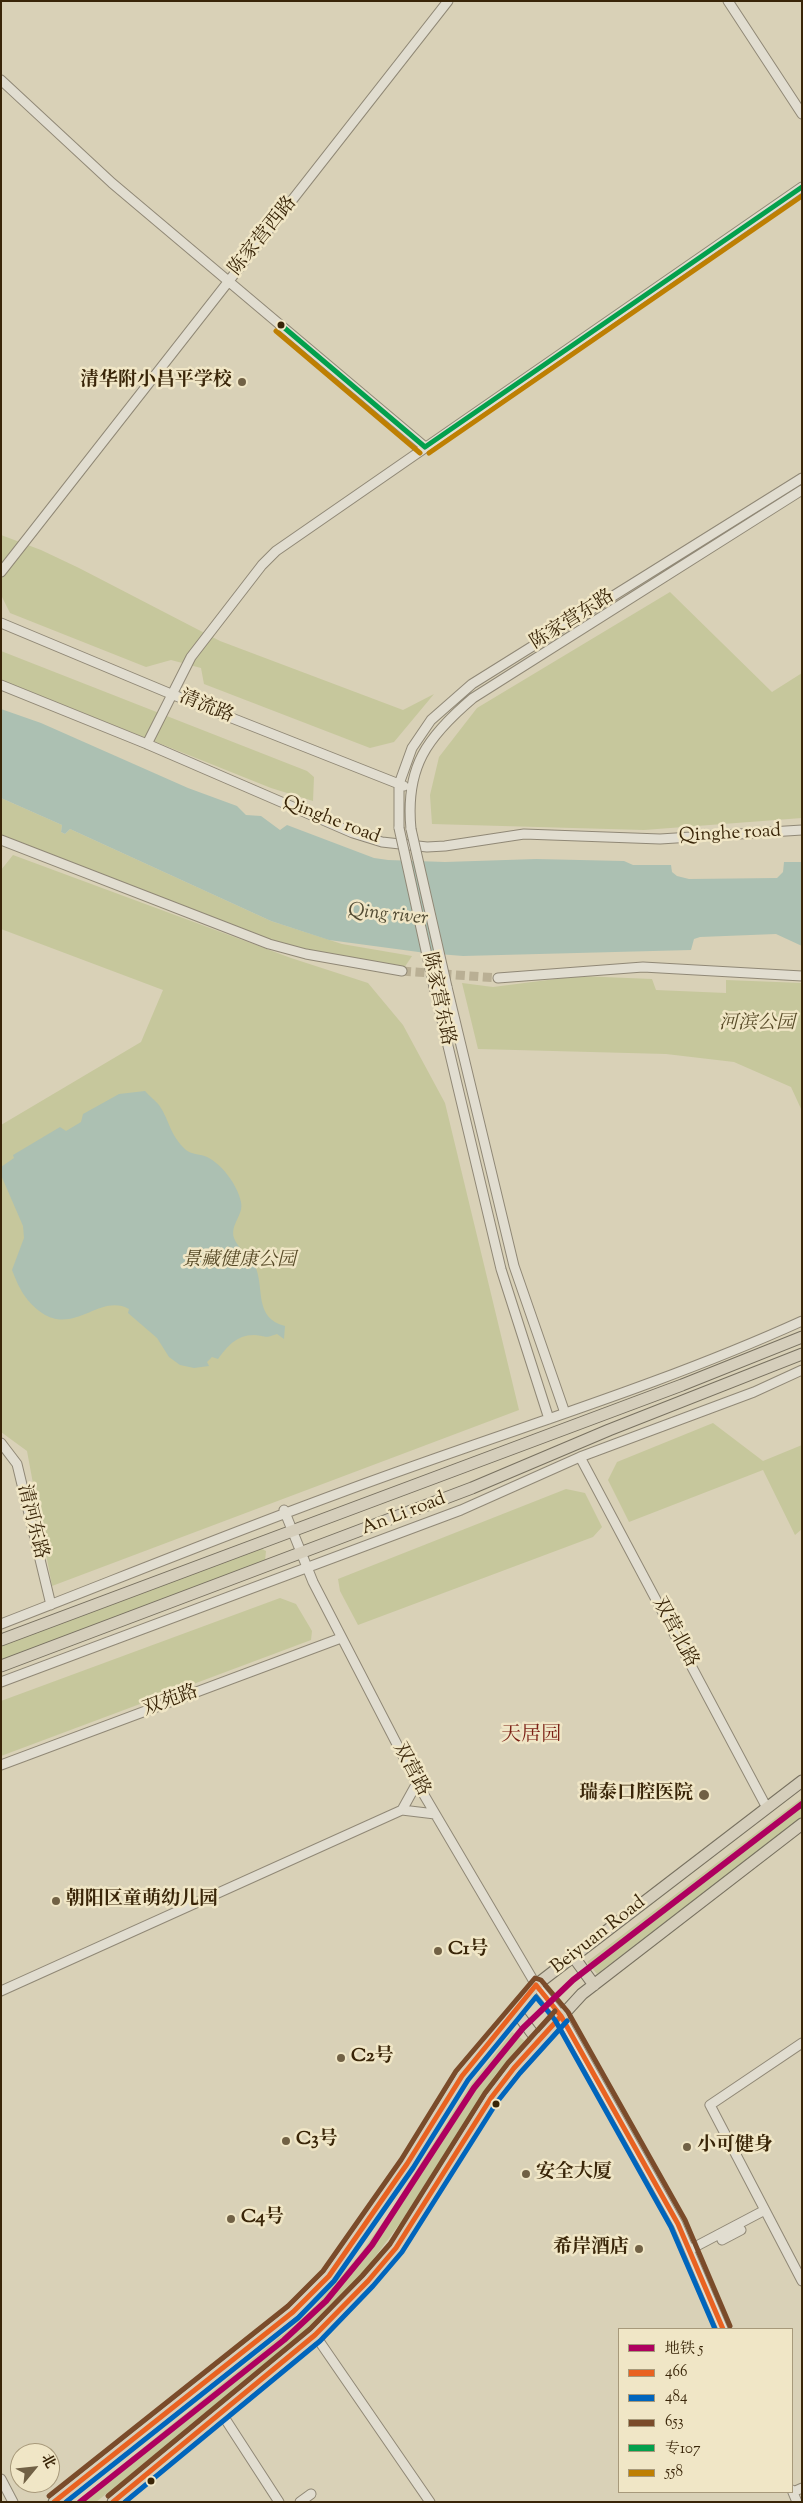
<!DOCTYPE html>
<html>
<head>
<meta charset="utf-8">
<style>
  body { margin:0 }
  #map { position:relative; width:803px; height:2503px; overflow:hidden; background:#d9d1b7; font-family:"Sorts Mill Goudy","Noto Serif SC",serif }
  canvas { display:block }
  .frame { position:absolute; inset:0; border:2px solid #392508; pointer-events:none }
  .legend { position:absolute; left:618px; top:2328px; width:175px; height:165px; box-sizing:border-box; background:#f0e6c6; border:1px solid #a7997a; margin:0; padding:6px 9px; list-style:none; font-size:15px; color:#392508 }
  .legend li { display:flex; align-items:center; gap:10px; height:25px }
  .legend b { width:25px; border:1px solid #a7997a }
  .north { position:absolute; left:10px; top:2443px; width:50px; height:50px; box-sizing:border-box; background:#f0e6c6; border:1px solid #a7997a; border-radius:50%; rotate:62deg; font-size:14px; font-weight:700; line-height:20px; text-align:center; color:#392508 }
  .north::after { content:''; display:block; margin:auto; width:18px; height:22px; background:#716145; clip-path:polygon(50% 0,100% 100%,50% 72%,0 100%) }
</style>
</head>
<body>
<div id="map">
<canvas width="803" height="2503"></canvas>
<div class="frame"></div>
<ul class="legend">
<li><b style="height:6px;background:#ae005f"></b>地铁 5</li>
<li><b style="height:6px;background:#e96221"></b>466</li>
<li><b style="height:6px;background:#0065bd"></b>484</li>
<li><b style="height:6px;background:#7a4b2a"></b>653</li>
<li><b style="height:6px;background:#03a04d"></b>专107</li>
<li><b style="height:6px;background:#be7f02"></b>558</li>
</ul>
<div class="north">北</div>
</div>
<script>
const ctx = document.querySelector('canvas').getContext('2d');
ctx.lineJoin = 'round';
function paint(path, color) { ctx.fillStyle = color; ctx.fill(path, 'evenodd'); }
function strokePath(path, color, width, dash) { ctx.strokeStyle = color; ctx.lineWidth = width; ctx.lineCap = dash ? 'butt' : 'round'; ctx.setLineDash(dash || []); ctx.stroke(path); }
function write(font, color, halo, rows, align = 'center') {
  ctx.font = font + ' "Sorts Mill Goudy","Noto Serif SC",serif'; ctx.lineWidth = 5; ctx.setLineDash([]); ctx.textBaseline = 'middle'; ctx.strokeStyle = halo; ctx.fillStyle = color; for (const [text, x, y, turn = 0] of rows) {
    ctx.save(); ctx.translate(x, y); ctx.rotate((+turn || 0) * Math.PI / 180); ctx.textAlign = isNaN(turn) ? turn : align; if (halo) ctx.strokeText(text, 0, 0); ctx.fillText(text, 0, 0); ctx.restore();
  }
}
const green = new Path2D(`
  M1 535 41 550 79 568 220 641 403 710 434 694 394 742 370 748 204 684 201 668 171 660 146 667 10 613 1 595Z
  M670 592 772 692 802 673V818L644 830 432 824 430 795 439 757 477 708Z
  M1 651 307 771 314 777 313 801 271 788 1 680Z
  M1 798 62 825 61 832 65 834 70 829 271 921 342 944 412 956 402 971 306 954 1 840Z
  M13 855 291 958 368 983 403 1025 445 1103 519 1410 52 1586 27 1451 1 1432V1125L141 1042 163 990 1 929V870Z
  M579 976 652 979 656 990 726 993V980L802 983V1111L791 1087 734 1062 666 1054 478 1049 462 983 493 987Z
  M713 1423 763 1461 802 1445V1529L795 1535 763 1470 629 1522 608 1480 617 1462Z
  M566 1489 585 1493 602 1527 593 1537 358 1625 340 1591 338 1579Z
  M260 1548 266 1551 265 1561 1 1661V1645Z
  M280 1598 296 1604 312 1631 311 1640 1 1756V1701Z
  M802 1798V1817L597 1974 587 1962Z
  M512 2032 525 2041 495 2075 401 2222 351 2289 299 2340 96 2502H76L291 2328 316 2305 360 2254 388 2215 469 2087Z`);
const water = new Path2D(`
  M1 709 41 723 188 788 237 806 246 815 261 816 280 830 287 825 374 858 388 860 445 862 536 859 624 861 633 865H671L672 872 677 876 689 879 777 878 783 872 784 862H802V946L776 934 700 937 694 939 691 950 463 956 426 953 329 940 271 921 70 829 65 834 61 832 62 825 1 798Z
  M145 1091C149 1096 155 1100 159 1105 170 1121 169 1134 186 1150 192 1155 201 1154 207 1157 222 1164 238 1186 241 1202 244 1215 230 1224 234 1238 238 1249 250 1256 255 1266 265 1287 253 1318 285 1326L284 1339 277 1334C263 1339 267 1336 254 1335 236 1335 227 1347 218 1359L212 1357 207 1362 209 1366 194 1368 180 1365 169 1357 157 1338 128 1313 129 1309C100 1293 75 1335 42 1313 25 1301 19 1288 12 1270L24 1238 23 1226 1 1175V1167L14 1158 13 1155 60 1127 66 1131 81 1122 83 1114 119 1094Z`);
const minorTunnel = new Path2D(`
  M402 971 498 978`);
const minor = new Path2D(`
  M728 1 802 114
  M1 80 112 183 425 447
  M1 572 448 1
  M1 623 171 694 404 786
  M1 685 147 744 353 833 382 842 427 847 445 846 524 834 660 839 802 830
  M147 744 191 657 262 565 276 551 802 187
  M399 828V784L412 748 431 720 472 684 802 478
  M411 829C405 767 427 737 473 698L802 490
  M1 840 269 944 306 954 402 971
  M498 978 643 967 802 976
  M434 987 501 1269 549 1419
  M447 987 514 1266 565 1413
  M1 1443 17 1464 51 1605
  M580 1457 767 1808
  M284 1510 313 1582 417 1783 536 1985 561 2016 678 2224 723 2329
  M1 1624C112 1581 223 1536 334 1495 490 1436 650 1390 802 1321
  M1 1682 461 1510 580 1457 754 1392 802 1370
  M1 1765 341 1638
  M402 1810 417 1783
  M1 1991 402 1810 435 1814
  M802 2043 710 2105 802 2281
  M722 2240 741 2230
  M689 2250 765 2210
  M315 2335 430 2502
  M222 2414 279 2502
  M1 2479 13 2502
  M792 2490 797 2502
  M793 2492 802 2488
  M300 2502 311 2494`);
const major = new Path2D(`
  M1 1640 682 1385 802 1337
  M1 1666 472 1488 609 1430 802 1354
  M573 1956 594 1985
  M515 2010 538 2041
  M54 2502 293 2312 329 2276 407 2164 462 2076 536 1985 802 1781
  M113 2502 315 2335 368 2281 396 2248 491 2098 514 2068 582 1994 802 1824`);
const minorBridge = new Path2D(`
  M399 828 434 987
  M411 829 447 987`);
const bus1 = new Path2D(`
  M54 2502 293 2312 329 2276 407 2164 462 2076 536 1985 561 2016 678 2224 723 2329
  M113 2502 315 2335 368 2281 396 2248 491 2098 514 2068 561 2016`);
const bus2 = new Path2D(`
  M66 2502 298 2318 334 2281 413 2168 468 2080 536 1997 555 2020 671 2227 715 2329
  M125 2502 320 2341 373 2286 402 2252 497 2102 520 2073 567 2021`);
const bus3 = new Path2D(`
  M49 2496 288 2306 323 2271 401 2160 456 2071 535 1978 541 1980 568 2012 685 2220 730 2326
  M108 2496 310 2329 362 2276 390 2244 485 2093 508 2063 555 2011`);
const bus4 = new Path2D(`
  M281 325 425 447
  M425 447 802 187`);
const bus5 = new Path2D(`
  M276 331 420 453
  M429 453 802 196`);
const metro1 = new Path2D(`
  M80 2502 284 2340 326 2301 372 2245 474 2088 523 2028 573 1980 802 1804`);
const markers = [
  [281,325,4.5,"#392508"],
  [242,382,5,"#716145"],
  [704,1795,6,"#716145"],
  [56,1901,5,"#716145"],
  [438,1951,5,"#716145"],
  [341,2058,5,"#716145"],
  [496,2104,4.5,"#392508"],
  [286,2141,5,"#716145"],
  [687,2147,5,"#716145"],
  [526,2174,5,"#716145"],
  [231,2219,5,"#716145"],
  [639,2249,5,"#716145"],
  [151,2481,4.5,"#392508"]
];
const streetNames = [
  ["陈家营西路",264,237,-51],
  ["陈家营东路",573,621,-32],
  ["清流路",206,708,22],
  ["Qinghe road",331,821,21],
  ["Qinghe road",730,835,-3],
  ["陈家营东路",437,999,78],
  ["An Li road",404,1515,-21],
  ["清河东路",31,1522,76],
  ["双营北路",674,1633,62],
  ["双苑路",171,1702,-20],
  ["双营路",410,1770,62],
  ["Beiyuan Road",599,1936,-38]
];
const poiNames = [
  ["清华附小昌平学校",232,382,"right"],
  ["瑞泰口腔医院",693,1795,"right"],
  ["朝阳区童萌幼儿园",66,1901],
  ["C1号",448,1951],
  ["C2号",351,2058],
  ["C3号",296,2141],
  ["小可健身",697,2147],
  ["安全大厦",536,2174],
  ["C4号",241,2219],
  ["希岸酒店",629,2249,"right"]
];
const parkNames = [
  ["河滨公园",757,1025],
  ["景藏健康公园",239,1262]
];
const waterNames = [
  ["Qing river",388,916,6]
];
const neighbourhoodNames = [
  ["天居园",531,1737]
];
paint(green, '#c6c79c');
paint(water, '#acc0b2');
strokePath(minorTunnel, '#b9af94', 9, [9, 4.5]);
strokePath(minor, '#908876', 11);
strokePath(major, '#787160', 13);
strokePath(minor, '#e1ddd0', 9);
strokePath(major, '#d5cebb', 11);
strokePath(minorBridge, '#908876', 11, []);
strokePath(minorBridge, '#e1ddd0', 9);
strokePath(bus1, '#e96221', 5);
strokePath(bus2, '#0065bd', 5);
strokePath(bus3, '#7a4b2a', 5);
strokePath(bus4, '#03a04d', 5);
strokePath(bus5, '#be7f02', 5);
strokePath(metro1, '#ae005f', 6);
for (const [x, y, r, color] of markers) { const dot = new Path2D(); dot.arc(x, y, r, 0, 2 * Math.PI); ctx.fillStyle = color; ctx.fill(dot); strokePath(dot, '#f0e6c6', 2); }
write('19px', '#392508', '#f0e6c6', streetNames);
write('bold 19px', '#392508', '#f0e6c6', poiNames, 'left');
write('italic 19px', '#584b28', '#f0e6c6', parkNames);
write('italic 20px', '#514a32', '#f0e6c6', waterNames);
write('20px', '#7a1f14', '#f0e6c6', neighbourhoodNames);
</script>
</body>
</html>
